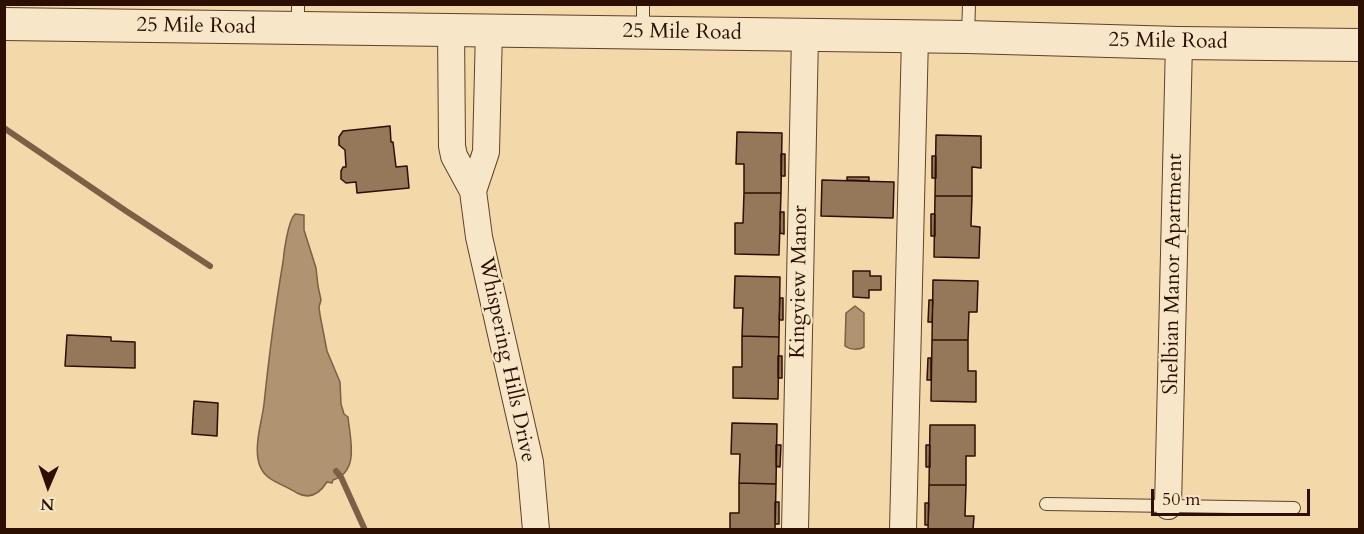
<!DOCTYPE html>
<html>
<head>
<meta charset="utf-8">
<style>
  body { margin:0 }
  #map { position:relative; width:1364px; height:534px; overflow:hidden; background:#f3d8aa; font-family:Cardo,serif }
  canvas { display:block }
  .frame { position:absolute; inset:0; border:6px solid #2d0f01; pointer-events:none }
  .north { position:absolute; left:18px; top:456px; width:60px; height:60px; -webkit-text-stroke:4px #f7e6c8; paint-order:stroke; rotate:182deg; font-size:16px; font-weight:700; line-height:24px; text-align:center; color:#2d0f01 }
  .north::after { content:''; display:block; margin:auto; width:21px; height:27px; background:#2d0f01; clip-path:polygon(50% 0,100% 100%,50% 72%,0 100%) }
  .scale { position:absolute; left:1151px; top:489px; width:159px; height:27px; box-sizing:border-box; border:3px solid #2d0f01; border-top:0; padding-left:8px; font-size:18px; line-height:21px; white-space:nowrap; color:#2d0f01; -webkit-text-stroke:4px #f7e6c8; paint-order:stroke }
</style>
</head>
<body>
<div id="map">
<canvas width="1364" height="534"></canvas>
<div class="frame"></div>
<div class="north">N</div>
<div class="scale">50 m</div>
</div>
<script>
const ctx = document.querySelector('canvas').getContext('2d');
ctx.lineJoin = 'round';
function paint(path, color) { ctx.fillStyle = color; ctx.fill(path, 'evenodd'); }
function strokePath(path, color, width, dash) { ctx.strokeStyle = color; ctx.lineWidth = width; ctx.lineCap = dash ? 'butt' : 'round'; ctx.setLineDash(dash || []); ctx.stroke(path); }
function write(font, color, halo, rows, align = 'center') {
  ctx.font = font + ' Cardo,serif'; ctx.lineWidth = 4.5; ctx.setLineDash([]); ctx.textBaseline = 'middle'; ctx.strokeStyle = halo; ctx.fillStyle = color; for (const [text, x, y, turn = 0] of rows) {
    ctx.save(); ctx.translate(x, y); ctx.rotate((+turn || 0) * Math.PI / 180); ctx.textAlign = isNaN(turn) ? turn : align; if (halo) ctx.strokeText(text, 0, 0); ctx.fillText(text, 0, 0); ctx.restore();
  }
}
const water = new Path2D(`
  M295 214 304 215V230L316 268 318 286 321 300 319 307 320 315 327 351 340 382 341 404 344 414 348 417C350 439 360 471 333 480L332 483 327 482C320 493 310 500 297 493 281 482 262 482 258 459 255 441 262 421 264 404 269 356 275 309 283 262 284 251 288 221 295 214Z
  M855 306 864 313V347C859 350 850 350 845 346L846 313Z`);
const stream = new Path2D(`
  M4 128 126 211 210 266
  M336 471 341 477 365 530`);
const building = new Path2D(`
  M390 126 391 142H393L396 167 407 166 409 188 357 193 356 182 346 183 341 179V171L343 167H346L345 150 339 145V137L343 131Z
  M737 132 782 133 781 193H744V164H736Z
  M936 135 981 136V168L972 167V196H935Z
  M781 154H785V176H781Z
  M932 156H936V178H932Z
  M847 177H869V181L847 180Z
  M822 180 894 182 893 218 821 216Z
  M744 193H781L779 255 735 254V223H743Z
  M935 196H972L971 226 980 227 979 258 934 257Z
  M780 212H784V234L780 233Z
  M931 214H935V236H931Z
  M853 271H870V276H881V290H869V298L853 297Z
  M735 276 780 277 779 337 742 336 743 308H734Z
  M933 280 978 281 977 312H969L968 340H932Z
  M780 298H783V320H779Z
  M929 300H933L932 322H928Z
  M67 335 111 337V341L135 342V368L65 366Z
  M742 336 779 337 778 399 733 398V367H742Z
  M932 340H968V371H976V402L931 401Z
  M778 356H782V378H778Z
  M928 358H931V380H927Z
  M194 401 218 403 217 436 192 434Z
  M732 423 777 424 776 484 739 483 740 454H731Z
  M930 425H975V456H966V485H929Z
  M776 445H781L780 467 776 466Z
  M926 445H930V467H926Z
  M739 483 776 484 775 530H730V513H739Z
  M929 485H966L965 516H974L973 530H928Z
  M775 502H779V524H775Z
  M925 503H929L928 525H925Z`);
const service = new Path2D(`
  M298 27V4
  M643 33V4
  M968 36 969 4
  M1046 504 1294 508`);
const minor = new Path2D(`
  M451 29 452 146 454 156 473 191 486 152 489 30
  M473 191 479 237 530 462 536 530
  M1168 506 1179 43
  M795 530 805 35
  M903 530 915 37`);
const tertiary = new Path2D(`
  M4 24 968 37 1179 43 1360 45`);
const streetNames = [
  ["25 Mile Road",196,27,1],
  ["25 Mile Road",682,33,1],
  ["25 Mile Road",1168,42,1],
  ["Shelbian Manor Apartment",1174,274,-89],
  ["Kingview Manor",800,282,-89],
  ["Whispering Hills Drive",506,360,78]
];
paint(water, '#b09471');
strokePath(water, '#7c5f44', 1.5);
strokePath(stream, '#7c5f44', 6);
paint(building, '#947859');
strokePath(building, '#2d0f01', 1.5);
strokePath(service, '#5e412b', 14);
strokePath(minor, '#5e412b', 28);
strokePath(tertiary, '#5e412b', 34);
strokePath(service, '#f7e6c8', 12);
strokePath(minor, '#f7e6c8', 26);
strokePath(tertiary, '#f7e6c8', 32);
write('21px', '#2d0f01', '#f7e6c8', streetNames);
</script>
</body>
</html>
